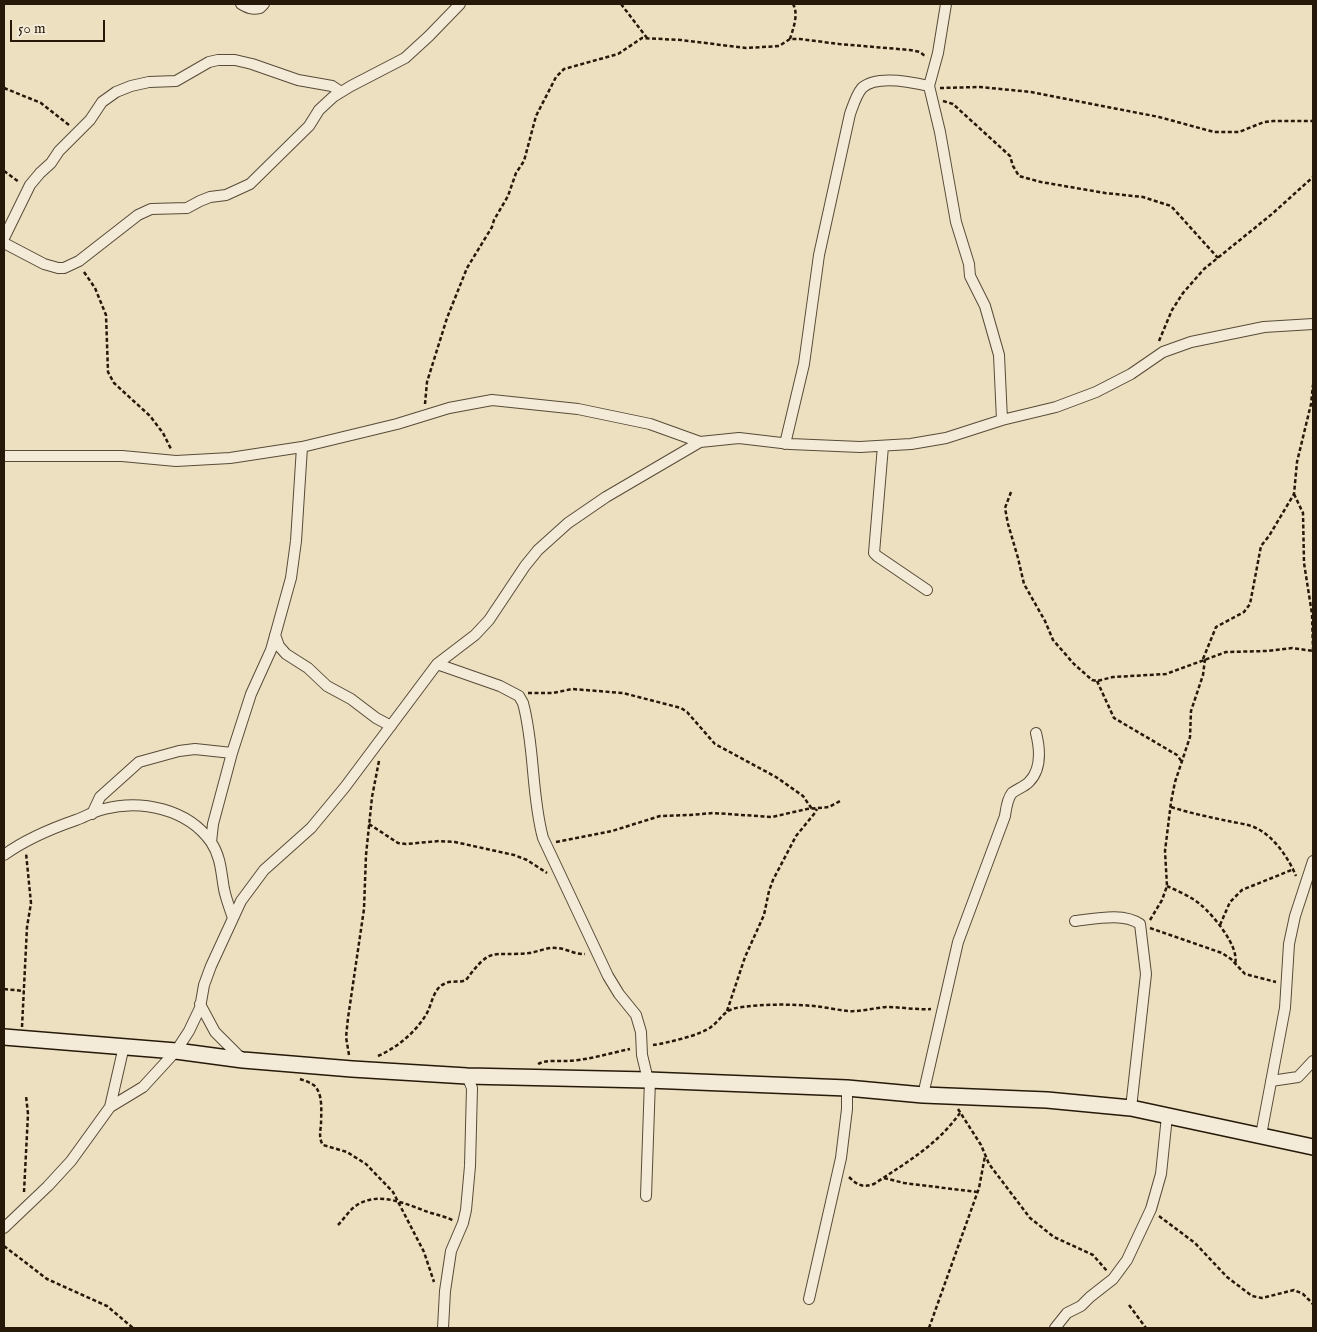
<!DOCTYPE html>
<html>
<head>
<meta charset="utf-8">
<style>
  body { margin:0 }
  #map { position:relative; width:1317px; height:1332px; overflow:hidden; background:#ede0c1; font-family:"IM FELL English",serif }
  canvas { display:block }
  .frame { position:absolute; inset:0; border:5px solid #261909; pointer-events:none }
  .scale { position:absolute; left:10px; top:20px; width:95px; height:22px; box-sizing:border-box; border:2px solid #261909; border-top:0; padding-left:6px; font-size:15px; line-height:18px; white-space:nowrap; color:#261909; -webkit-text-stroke:4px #f3ebd7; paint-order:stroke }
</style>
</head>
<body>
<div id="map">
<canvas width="1317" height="1332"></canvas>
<div class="frame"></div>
<div class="scale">50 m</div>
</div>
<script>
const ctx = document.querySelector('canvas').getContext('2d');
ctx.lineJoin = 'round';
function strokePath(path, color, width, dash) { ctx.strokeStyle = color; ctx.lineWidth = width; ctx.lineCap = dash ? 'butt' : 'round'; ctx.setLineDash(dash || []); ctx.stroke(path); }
const path = new Path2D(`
  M621 4 647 38
  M790 39C793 29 799 14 793 4
  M4 88 41 103 69 125
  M940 88 980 87 1031 92 1159 117 1214 132H1239L1264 122 1273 121H1313
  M943 101 953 104 1010 156 1013 166 1019 176 1041 182 1105 193 1143 197 1171 206 1218 258
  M4 171 19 182
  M84 272 95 288 106 315 108 372 114 383 150 416 163 433 171 449
  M1159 341 1172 310 1183 293 1204 269 1272 214 1313 177
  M425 404 427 382 447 318 467 268 492 227 494 220 508 196 516 173 524 161 536 116 556 77 564 69 618 54 642 38 681 40 746 48 779 46 790 39H800L839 44 910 50 920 52 926 57
  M1011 492 1005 508 1008 524 1018 558 1024 584 1045 621 1053 640 1074 664 1092 680 1097 681 1113 677 1166 674 1226 652 1267 651 1292 648 1313 651
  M1294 494 1303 513 1304 563 1312 614 1313 649
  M1203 659 1216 627 1244 612 1250 604 1261 546 1269 536 1294 494 1297 462 1311 404 1313 385
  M1097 681 1114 718 1177 755 1182 762
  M528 693H553L572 689 623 693 681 708 687 712 715 744 776 777 803 796 812 809
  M1171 807C1190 813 1209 817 1228 821 1237 823 1249 824 1258 829 1275 838 1289 859 1296 876
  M369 824 398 843 406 844 439 841 455 842 514 855 527 860 547 873
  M556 842 612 831 660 816 690 815 713 813 772 817 807 809 829 807 840 801
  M1167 886C1178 891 1192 897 1201 905 1213 915 1240 947 1235 964
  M1150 920 1162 900 1167 886 1165 851 1171 802 1175 782 1190 737 1191 711 1203 675 1205 659
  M1220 925 1230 902 1242 890 1294 869
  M1150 928 1222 953 1231 959 1245 974 1276 982
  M4 989 24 991
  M727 1011 745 957 764 915 769 891 773 880 796 836 814 814 817 809
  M22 1027 27 927 31 903 26 853
  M653 1045C667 1043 701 1035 711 1027 723 1018 723 1009 742 1007 765 1004 791 1004 814 1006 825 1007 837 1010 848 1011 861 1012 873 1008 886 1007 901 1007 916 1010 931 1009
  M349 1055 346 1037 348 1018 364 909 366 855 372 797 379 761
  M378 1056C398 1047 416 1032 427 1013 432 1004 433 989 444 984 450 980 460 983 466 980 492 945 491 957 529 953 538 952 547 947 556 948 566 948 575 955 585 954
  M538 1064C545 1060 556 1061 565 1061 585 1061 610 1053 630 1049
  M300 1079C305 1081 314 1083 317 1089 323 1098 321 1115 321 1125 320 1133 319 1139 323 1145L347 1152 366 1164 393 1192 424 1252 434 1282
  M958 1109 981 1145 989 1164 1030 1218 1054 1237 1093 1255 1107 1271
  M849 1177C857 1185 863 1188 874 1184 907 1162 936 1146 960 1113
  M884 1178 904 1183 977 1192
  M24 1192 28 1114 26 1096
  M1159 1216 1195 1243 1227 1277 1252 1296 1262 1298 1294 1290 1303 1294 1313 1304
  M338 1225C344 1219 350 1209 357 1205 379 1191 406 1204 428 1212 437 1215 445 1216 454 1221
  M4 1246 47 1279 107 1306 133 1328
  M1129 1305 1146 1328
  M929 1328 979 1188 985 1156`);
const street = new Path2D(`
  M241 4C248 8 252 10 260 8L264 4
  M946 4 938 53 929 86 940 132 956 222 969 264 970 276 985 306 999 355 1002 420
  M4 238 30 185 40 173 51 163 59 151 90 120 102 102 116 92 131 86 149 82 176 81 209 62 218 60H235L252 64 298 80 332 86 341 92
  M4 243 44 264 58 268H64L79 261 138 215 151 209 187 208 200 201 210 197 226 195 250 184 309 126 319 110 333 97 351 86 405 58 429 36 460 4
  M785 444 804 364 819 255 850 114C853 106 856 95 862 88 876 75 912 82 929 86
  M883 446 874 553 877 556 927 590
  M4 456H122L176 461 230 458 302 447 397 424 449 408 492 400 578 409 650 424 700 442
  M275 635 279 646 286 654 308 668 327 686 351 699 376 718 391 726
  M437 664 500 686 519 696 523 703C535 747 531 794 543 838L608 976 619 994 636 1015 641 1032 642 1055 648 1080
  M92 814 100 797 139 762 179 751 195 749 232 753
  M211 842 213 824 232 753 251 694 271 650 291 578 296 541 302 447
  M4 855C26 839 50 829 76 820 85 817 94 811 104 809 141 799 188 809 211 842 221 857 221 872 224 889 226 899 230 909 233 918
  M1075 921C1094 919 1123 912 1140 924L1146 974 1131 1108
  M200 1004 215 1032 242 1059
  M1271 1081 1298 1077 1313 1061
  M923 1095 958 942 1005 816C1006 809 1007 799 1012 793 1017 789 1024 787 1029 782 1042 769 1040 749 1036 733
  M110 1107 143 1087 176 1051 189 1031 200 1008 204 985 211 966 241 901 264 870 311 828 345 787 437 664 475 635 489 620 525 566 538 550 568 523 606 497 700 442 739 438 790 444 860 447 911 444 946 438 1002 420 1056 407 1096 392 1131 374 1163 352 1191 342 1264 327 1313 324
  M1261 1135 1285 1008 1289 944 1295 916 1313 861
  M646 1196 650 1080
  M4 1228 48 1186 71 1161 110 1107 124 1046
  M809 1299 841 1158 847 1109V1088
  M443 1328 445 1291 451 1251 463 1223 466 1210 470 1166 472 1088 467 1076
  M1055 1328 1067 1313 1081 1306 1090 1297 1113 1279 1127 1260 1151 1209 1161 1174 1167 1116`);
const secondary = new Path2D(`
  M4 1037 176 1051 243 1060 352 1069 467 1076 648 1080 847 1088 923 1095 1047 1100 1131 1108 1313 1147`);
strokePath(street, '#584b37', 12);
strokePath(secondary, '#261909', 18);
strokePath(path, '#261909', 2.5, [4, 2.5]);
strokePath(street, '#f3ebd7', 10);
strokePath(secondary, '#f3ebd7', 15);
</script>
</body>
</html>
